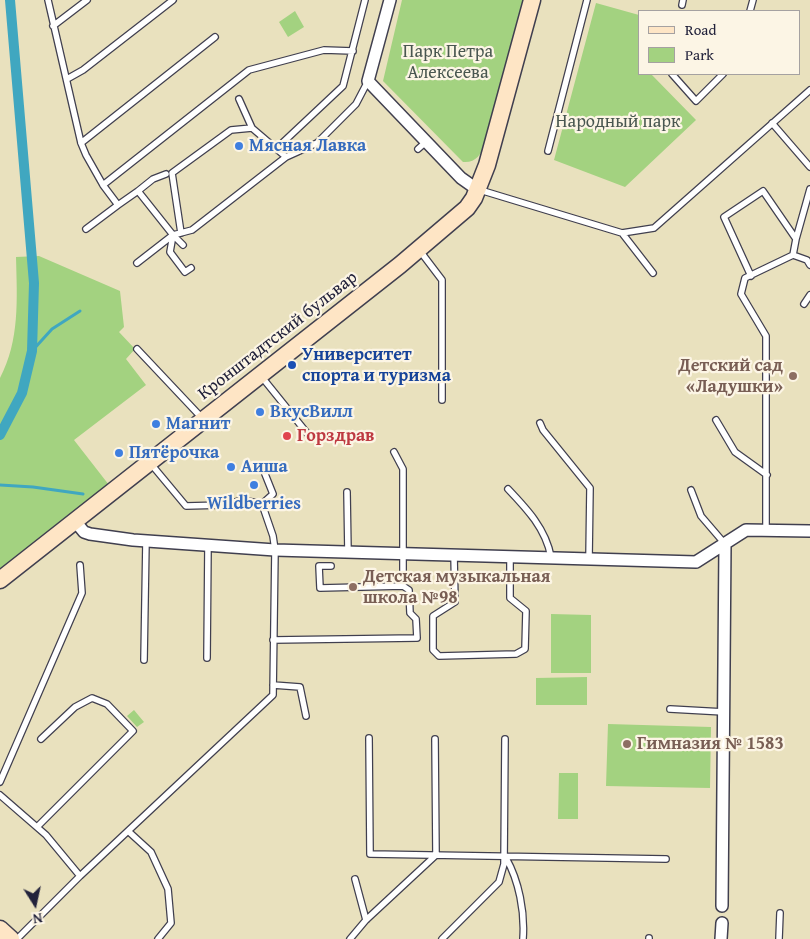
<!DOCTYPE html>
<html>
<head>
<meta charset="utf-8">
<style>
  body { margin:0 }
  #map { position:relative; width:810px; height:939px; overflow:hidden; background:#e9e1be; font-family:"Gentium Book Plus",serif }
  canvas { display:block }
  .legend { position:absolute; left:638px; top:10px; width:162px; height:65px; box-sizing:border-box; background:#fcf5e5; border:1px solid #a5a1a1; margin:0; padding:6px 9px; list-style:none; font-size:15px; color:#22223b }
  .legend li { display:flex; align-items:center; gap:10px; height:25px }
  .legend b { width:25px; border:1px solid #a5a1a1 }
  .north { position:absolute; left:10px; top:879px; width:50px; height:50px; -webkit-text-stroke:4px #fcf5e5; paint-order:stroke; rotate:170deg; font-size:14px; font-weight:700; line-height:20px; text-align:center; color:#22223b }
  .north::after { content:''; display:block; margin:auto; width:18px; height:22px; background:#22223b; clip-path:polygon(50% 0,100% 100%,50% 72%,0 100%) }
</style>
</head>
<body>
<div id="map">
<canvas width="810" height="939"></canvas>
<ul class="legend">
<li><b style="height:6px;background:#fee5c5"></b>Road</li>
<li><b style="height:14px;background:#a3d280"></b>Park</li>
</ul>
<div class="north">N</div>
</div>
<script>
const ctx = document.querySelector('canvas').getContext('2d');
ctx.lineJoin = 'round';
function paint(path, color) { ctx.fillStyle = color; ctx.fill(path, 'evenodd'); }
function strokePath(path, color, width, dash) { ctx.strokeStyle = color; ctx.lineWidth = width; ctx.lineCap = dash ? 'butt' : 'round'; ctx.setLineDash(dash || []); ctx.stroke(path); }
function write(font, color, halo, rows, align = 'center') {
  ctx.font = font + ' "Gentium Book Plus",serif'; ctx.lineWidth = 4.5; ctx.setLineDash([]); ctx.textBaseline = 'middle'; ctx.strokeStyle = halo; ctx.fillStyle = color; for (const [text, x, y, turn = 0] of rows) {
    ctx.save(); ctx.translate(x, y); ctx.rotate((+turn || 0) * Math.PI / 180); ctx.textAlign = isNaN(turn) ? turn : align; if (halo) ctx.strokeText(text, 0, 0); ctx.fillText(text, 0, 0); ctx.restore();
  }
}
const green = new Path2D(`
  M402 0H525L486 144C480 155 476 163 463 162L459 158 383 81Z
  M596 3 639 15V74H651L696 120 625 187 554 160Z
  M295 11 304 27 288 37 279 22Z
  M39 256 120 291 124 327 119 332 135 349 126 359 146 385 74 440 109 485 0 569V378C20 340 17 299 16 257Z
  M551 614 591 615V673H551Z
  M587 677V705H536V678Z
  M134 710 144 722 137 727 127 716Z
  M608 724 711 727 710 788 606 786Z
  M559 773H578V819H558Z`);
const stream = new Path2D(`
  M32 351 52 329 80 311
  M0 485 33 487 83 494`);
const canal = new Path2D(`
  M0 435 22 393 32 351 34 283 10 0`);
const lane = new Path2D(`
  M48 0 81 143 86 155 103 185 118 205 138 191 173 235 192 230 286 157 317 143 356 104 368 81
  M682 5 683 0
  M750 11 753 0
  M53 26 87 0
  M672 74 696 101 723 74
  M67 79 83 70 173 0
  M239 99 252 128
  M772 123 810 167
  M81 143 215 37
  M277 148 343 86 365 0
  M418 149 427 141
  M548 151 587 0
  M103 185 249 70 324 50 353 51
  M480 190 622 233 653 273
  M138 191 153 179 166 174
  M86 229 118 205
  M181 233 172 173 231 130 252 128 286 157
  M622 233 654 228 810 90
  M796 239 810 189
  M183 245 173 235 170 252 185 272 191 268
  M420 251 442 280V400
  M137 263 173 235
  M751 276 724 217 763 191 796 239 793 255
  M804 304 810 295
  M137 349 202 418
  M261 376 311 438
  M716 420 735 452 767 475
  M540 423 543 430 590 488 589 558
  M151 464 186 506 224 505 242 500 262 504
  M508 489C527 509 546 529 551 557
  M691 490 701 516 725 544
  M347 492 348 553
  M262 504 273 494 265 474
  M766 531V336L741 294 745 278 793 255 807 260 810 265
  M454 555 455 602 433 616V650L439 656 516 654 525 649 526 611 510 598V557
  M331 566H319L320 588 403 586V469L394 452
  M273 640 417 638 416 619 410 613 409 590 403 586
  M207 658 208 545
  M144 660 146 541
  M273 685 300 687 306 716
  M670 709 724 712
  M369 738 370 854 666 859
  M0 782 82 593 80 565
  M0 795 46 835 80 876
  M37 827 133 731 107 704 92 698 75 707 41 739
  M128 831 151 852 168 889 171 923 158 939
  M506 858C519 881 525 912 523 939
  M355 879 366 920
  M17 939 80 876 273 695 275 550 273 536 262 504
  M350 939 366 920 436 855 435 739
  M442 939 499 882 504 864 505 739
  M649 939V938
  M779 939 780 913`);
const street = new Path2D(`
  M390 0 368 81 461 178 478 190
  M75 521 84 532 90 534 133 540 275 550 696 562 746 530 810 531
  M722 906 725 544
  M721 939 722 923`);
const secondary = new Path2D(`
  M0 580 400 265 467 208 474 198 487 165 532 0
  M0 929 11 939`);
const markers = [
  [239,146,5,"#3f7fe0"],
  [292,365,5,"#1a4fb4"],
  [793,376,5,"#8d6e63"],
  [260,412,5,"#3f7fe0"],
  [156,424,5,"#3f7fe0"],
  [287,436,5,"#e0444e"],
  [119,453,5,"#3f7fe0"],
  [231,467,5,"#3f7fe0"],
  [254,485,5,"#3f7fe0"],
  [353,587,5,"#8d6e63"],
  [627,744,5,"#8d6e63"]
];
const parkNames = [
  ["Парк Петра",448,52],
  ["Алексеева",448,73],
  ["Народный парк",618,122]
];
const shopNames = [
  ["Мясная Лавка",249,146],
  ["ВкусВилл",270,412],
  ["Магнит",166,424],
  ["Пятёрочка",129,453],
  ["Аиша",241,467],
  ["Wildberries",254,504,"center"]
];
const streetNames = [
  ["Кронштадтский бульвар",278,336,-38]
];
const transitNames = [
  ["Университет",302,355],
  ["спорта и туризма",302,376]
];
const educationNames = [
  ["Детский сад",783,366,"right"],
  ["«Ладушки»",783,387,"right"],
  ["Детская музыкальная",363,577],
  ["школа №98",363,598],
  ["Гимназия № 1583",637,744]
];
const healthNames = [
  ["Горздрав",297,436]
];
paint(green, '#a3d280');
strokePath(stream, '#40a7c0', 3);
strokePath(canal, '#40a7c0', 10);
strokePath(lane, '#403f4f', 8);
strokePath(street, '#403f4f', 14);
strokePath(secondary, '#403f4f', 19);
strokePath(lane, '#fff', 5.5);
strokePath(street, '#fff', 11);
strokePath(secondary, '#fee5c5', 16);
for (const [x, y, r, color] of markers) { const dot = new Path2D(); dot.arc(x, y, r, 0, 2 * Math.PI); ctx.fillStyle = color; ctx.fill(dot); strokePath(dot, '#fcf5e5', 2); }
write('18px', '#495750', '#fcf5e5', parkNames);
write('bold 18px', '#366cbe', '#fcf5e5', shopNames, 'left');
write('18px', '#22223b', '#fcf5e5', streetNames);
write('bold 18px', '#164399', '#fcf5e5', transitNames, 'left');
write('bold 18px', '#785e54', '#fcf5e5', educationNames, 'left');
write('bold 18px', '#be3a42', '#fcf5e5', healthNames, 'left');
</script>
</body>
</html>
